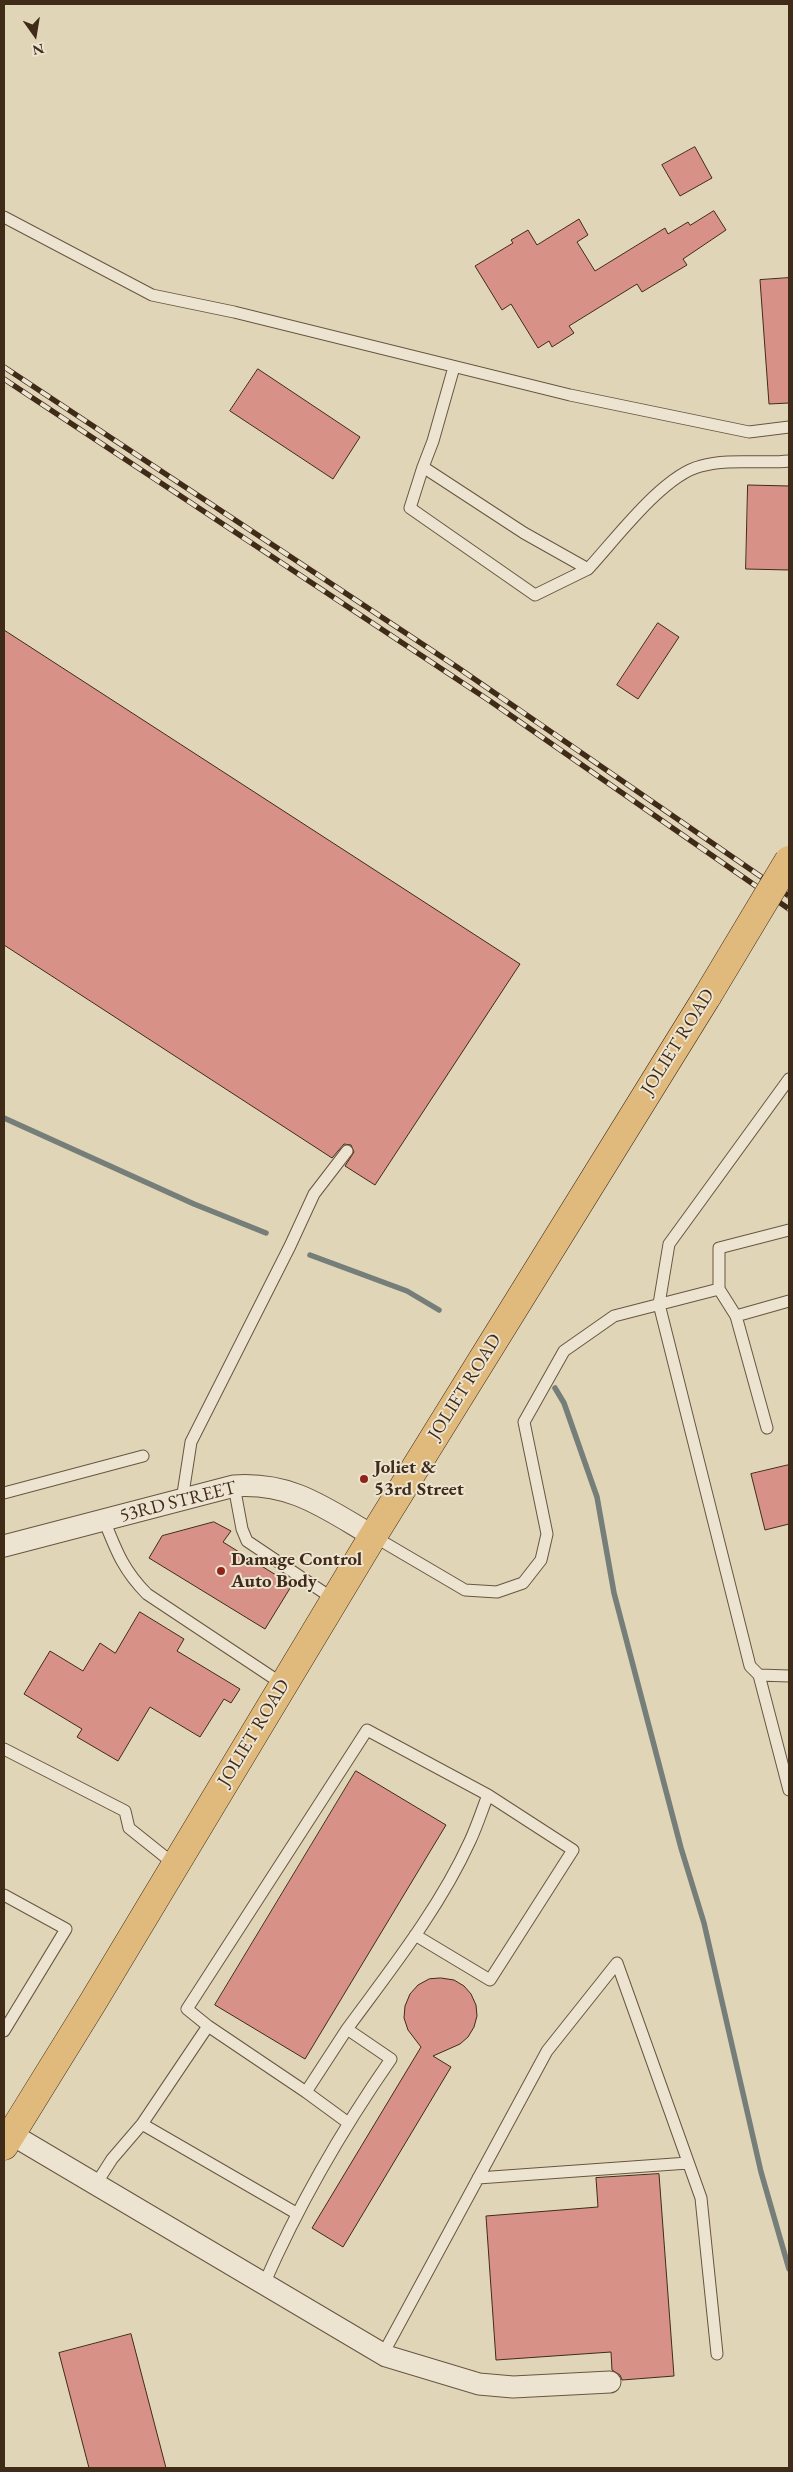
<!DOCTYPE html>
<html>
<head>
<meta charset="utf-8">
<style>
  body { margin:0 }
  #map { position:relative; width:793px; height:2472px; overflow:hidden; background:#e1d5b8; font-family:"EB Garamond",serif }
  canvas { display:block }
  .frame { position:absolute; inset:0; border:5px solid #402b18; pointer-events:none }
  .north { position:absolute; left:10px; top:10px; width:50px; height:50px; -webkit-text-stroke:4px #ece4d1; paint-order:stroke; rotate:167deg; font-size:14px; font-weight:700; line-height:20px; text-align:center; color:#402b18 }
  .north::after { content:''; display:block; margin:auto; width:18px; height:22px; background:#402b18; clip-path:polygon(50% 0,100% 100%,50% 72%,0 100%) }
</style>
</head>
<body>
<div id="map">
<canvas width="793" height="2472"></canvas>
<div class="frame"></div>
<div class="north">N</div>
</div>
<script>
const ctx = document.querySelector('canvas').getContext('2d');
ctx.lineJoin = 'round';
function strokePath(path, color, width, dash) { ctx.strokeStyle = color; ctx.lineWidth = width; ctx.lineCap = dash ? 'butt' : 'round'; ctx.setLineDash(dash || []); ctx.stroke(path); }
function paint(path, color) { ctx.fillStyle = color; ctx.fill(path, 'evenodd'); }
function write(font, color, halo, rows, align = 'center') {
  ctx.font = font + ' "EB Garamond",serif'; ctx.lineWidth = 4; ctx.setLineDash([]); ctx.textBaseline = 'middle'; ctx.strokeStyle = halo; ctx.fillStyle = color; for (const [text, x, y, turn = 0] of rows) {
    ctx.save(); ctx.translate(x, y); ctx.rotate((+turn || 0) * Math.PI / 180); ctx.textAlign = isNaN(turn) ? turn : align; if (halo) ctx.strokeText(text, 0, 0); ctx.fillText(text, 0, 0); ctx.restore();
  }
}
const stream = new Path2D(`
  M4 1118 194 1204 266 1233
  M310 1255 407 1291 439 1310
  M555 1388 564 1403 597 1497 614 1593 681 1848 704 1923 761 2172 789 2269`);
const building = new Path2D(`
  M695 147 712 178 680 196 662 165Z
  M714 211 726 230 683 259 687 265 642 292 637 284 569 326 574 333 552 347 549 341 538 348 511 304 502 310 475 266 513 243 511 240 528 230 537 245 579 219 588 235 577 242 595 271 665 228 668 234 688 222 690 225Z
  M789 278V403L769 404 760 280Z
  M258 369 360 437 333 479 230 411Z
  M748 485 789 486V570L746 569Z
  M658 623 679 637 638 699 617 685Z
  M4 630 520 964 375 1185 345 1166 354 1152 351 1145 344 1144 332 1158 4 945Z
  M789 1465V1524L765 1530 751 1474Z
  M214 1522 231 1531 223 1542 292 1585 265 1629 149 1558 162 1536Z
  M140 1612 184 1639 177 1651 240 1689 231 1703 224 1699 200 1737 150 1707 118 1761 77 1737 82 1729 24 1694 50 1651 83 1671 100 1643 115 1653Z
  M356 1771 446 1825 305 2059 215 2005Z
  M441 1978 454 1980 464 1986 471 1994 476 2005 477 2016 474 2027 468 2037 460 2044 433 2056 451 2067 343 2247 312 2228 421 2047 408 2030 404 2018 405 2006 410 1994 418 1985 429 1979Z
  M659 2174 674 2376 622 2380 620 2375 612 2370 611 2352 496 2360 486 2216 598 2207 596 2178Z
  M131 2334 166 2468H89L59 2353Z`);
const service = new Path2D(`
  M4 217 152 295 234 312 570 395 749 432 789 427
  M454 367 433 441 423 467 524 533 588 569C615 540 663 475 701 466 730 458 760 464 789 461
  M423 467 410 508 535 595 588 569
  M789 1079 669 1244 659 1304 750 1666 759 1675 789 1676
  M719 1289 736 1316 789 1301
  M736 1316 767 1428
  M234 1486 242 1529 247 1541 335 1600
  M4 1493 143 1456
  M182 1500 191 1442 290 1246 314 1194 347 1151
  M104 1520C116 1550 123 1570 147 1594L284 1685
  M373 1536 465 1590 497 1592 523 1583 541 1560 547 1534 524 1422 564 1351 614 1316 719 1289V1248L789 1230
  M759 1675 789 1790
  M4 1749 125 1811 129 1828 174 1864
  M4 1895 66 1929 4 2031
  M415 1935 490 1980 573 1850 488 1795
  M208 2026 187 2009 367 1730 488 1795C482 1810 477 1826 470 1841 439 1909 391 1969 347 2029
  M142 2124 296 2213
  M478 2178 688 2163
  M96 2184 112 2159 142 2124 208 2026 306 2092
  M264 2284C299 2204 341 2131 391 2059L347 2029 306 2092 347 2122
  M383 2354 547 2051 617 1963 701 2198 717 2354`);
const minor = new Path2D(`
  M4 1546 234 1486C292 1482 325 1508 373 1536
  M11 2134 386 2356 479 2384 513 2387 610 2382`);
const primary = new Path2D(`
  M4 2146 93 2002 373 1536 708 995`);
const rail = new Path2D(`
  M4 367 457 667 789 896
  M4 379 490 701 789 909`);
const primaryBridge = new Path2D(`
  M708 995 789 860`);
const markers = [
  [364,1479,5,"#8f2418"],
  [221,1571,5,"#8f2418"]
];
const streetNames = [
  ["JOLIET ROAD",678,1042,-58],
  ["JOLIET ROAD",465,1387,-58],
  ["53RD STREET",178,1502,-14],
  ["JOLIET ROAD",254,1733,-59]
];
const poiNames = [
  ["Joliet &",374,1468],
  ["53rd Street",374,1490],
  ["Damage Control",231,1560],
  ["Auto Body",231,1582]
];
strokePath(stream, '#757e79', 5.5);
paint(building, '#d79187');
strokePath(building, '#402b18', 1);
strokePath(service, '#685640', 13);
strokePath(minor, '#685640', 23);
strokePath(primary, '#402b18', 29);
strokePath(service, '#ece4d1', 11);
strokePath(minor, '#ece4d1', 21);
strokePath(primary, '#e0ba7c', 28);
strokePath(rail, '#402b18', 5.5);
strokePath(rail, '#ece4d1', 4, [11]);
strokePath(primaryBridge, '#402b18', 29, []);
strokePath(primaryBridge, '#e0ba7c', 28);
for (const [x, y, r, color] of markers) { const dot = new Path2D(); dot.arc(x, y, r, 0, 2 * Math.PI); ctx.fillStyle = color; ctx.fill(dot); strokePath(dot, '#ece4d1', 2); }
write('19px', '#402b18', '#ece4d1', streetNames);
write('bold 19px', '#402b18', '#ece4d1', poiNames, 'left');
</script>
</body>
</html>
